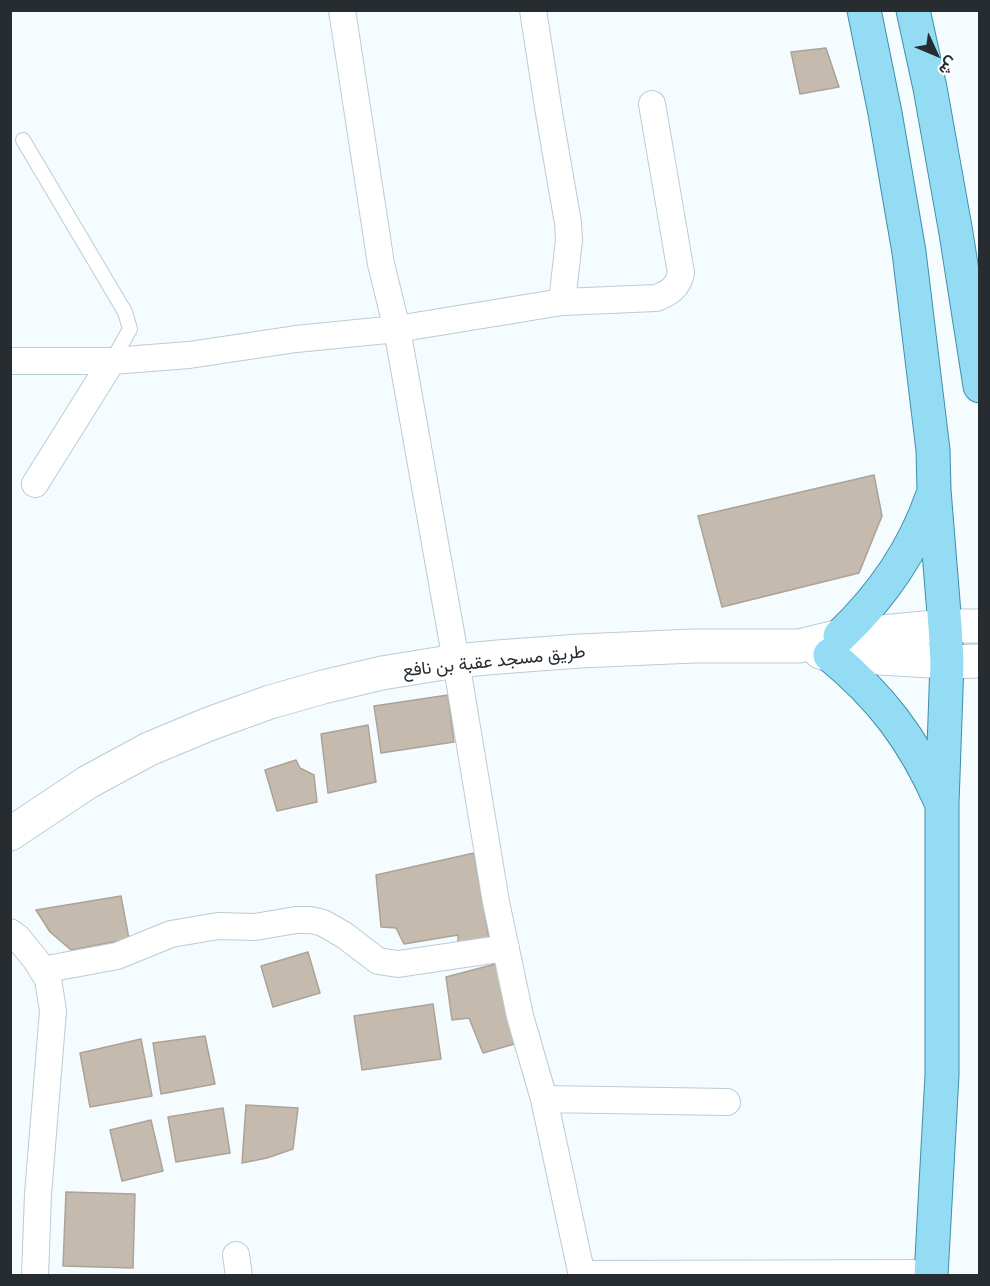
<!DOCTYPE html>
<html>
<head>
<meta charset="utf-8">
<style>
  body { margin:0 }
  #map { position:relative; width:990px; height:1286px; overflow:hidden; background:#f5fcff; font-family:"Golos Text",Vazirmatn,sans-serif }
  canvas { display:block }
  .frame { position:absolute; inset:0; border:12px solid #262c2f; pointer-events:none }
  .north { position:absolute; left:906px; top:24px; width:60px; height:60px; -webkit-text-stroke:4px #fff; paint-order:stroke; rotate:134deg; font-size:16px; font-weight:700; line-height:24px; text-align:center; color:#262c2f }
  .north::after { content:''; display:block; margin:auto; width:21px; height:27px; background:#262c2f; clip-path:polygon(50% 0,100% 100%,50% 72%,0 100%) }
</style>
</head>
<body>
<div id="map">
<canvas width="990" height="1286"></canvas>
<div class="frame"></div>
<div class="north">ش</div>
</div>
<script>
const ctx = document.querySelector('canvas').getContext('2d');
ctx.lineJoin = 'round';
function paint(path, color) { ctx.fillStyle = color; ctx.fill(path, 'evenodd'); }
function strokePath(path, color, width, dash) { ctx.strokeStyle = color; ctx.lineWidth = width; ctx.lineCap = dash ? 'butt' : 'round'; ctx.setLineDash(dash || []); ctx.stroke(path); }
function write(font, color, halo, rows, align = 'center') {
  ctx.font = font + ' "Golos Text",Vazirmatn,sans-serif'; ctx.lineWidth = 6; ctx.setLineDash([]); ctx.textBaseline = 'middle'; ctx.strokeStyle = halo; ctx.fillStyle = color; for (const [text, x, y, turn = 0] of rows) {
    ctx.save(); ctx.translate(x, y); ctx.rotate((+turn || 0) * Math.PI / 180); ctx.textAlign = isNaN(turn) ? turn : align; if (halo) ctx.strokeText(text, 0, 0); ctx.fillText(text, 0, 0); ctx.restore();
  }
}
const building = new Path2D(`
  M826 48 839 87 800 94 791 52Z
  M874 475 882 516 859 573 722 607 698 516Z
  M448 695 454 742 381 753 374 706Z
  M368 725 376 782 328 793 321 734Z
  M296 760 300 768 314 775 317 802 277 811 265 770Z
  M474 853 489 938 458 943V935L404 944 396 928 381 927 376 875Z
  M121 896 129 939 71 950 50 932 36 910Z
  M308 952 320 993 273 1007 261 966Z
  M499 963 518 1043 483 1053 469 1018 452 1020 446 977Z
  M433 1004 441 1059 362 1070 354 1016Z
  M205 1036 215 1084 161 1094 153 1043Z
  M141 1039 152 1096 90 1107 80 1053Z
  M246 1105 298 1108 293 1149 267 1158 242 1163Z
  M223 1108 230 1153 176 1162 168 1117Z
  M151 1120 163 1171 122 1181 110 1130Z
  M66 1192 135 1194 133 1268 63 1266Z`);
const service = new Path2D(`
  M23 140 125 312 130 329 112 361`);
const minor = new Path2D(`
  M342 10 381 264 397 329 456 661 496 902 520 1016 544 1099 582 1276
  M533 10 549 113 568 223 569 240 562 302
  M10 361H112L189 355 296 339 397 329 562 302 656 298C670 293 678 287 681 273L652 104
  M35 484 112 361
  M10 932 18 938 36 960 48 979 53 1011 38 1194 35 1276
  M42 970 117 956 171 934 218 926 255 927 296 920H311L323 923 344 935 378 961 398 964 506 948
  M544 1099 727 1102
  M236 1255 239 1276
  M582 1274 931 1273`);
const tertiary = new Path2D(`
  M820 652 830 655 947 662 980 661
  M10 834 88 782 149 749 209 724 270 702 323 687 382 673 456 661 498 657 580 651 694 646H799L840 636 945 626H980`);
const primary = new Path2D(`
  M864 10 885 113 909 252 933 450 934 490 945 626 947 662 942 804V1075L931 1276
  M913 10 930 88 956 233 980 386
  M840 636C882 596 913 552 932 497
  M830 655C881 697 913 739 940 800`);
const streetNames = [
  ["طريق مسجد عقبة بن نافع",494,661,-6]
];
paint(building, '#c5baae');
strokePath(building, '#aca296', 1.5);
strokePath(service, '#bbccd3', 16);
strokePath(minor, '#bbccd3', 28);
strokePath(tertiary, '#bbccd3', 35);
strokePath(primary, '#3f8fa9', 35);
strokePath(service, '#fff', 14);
strokePath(minor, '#fff', 26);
strokePath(tertiary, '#fff', 33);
strokePath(primary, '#94dcf3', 33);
write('18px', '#262c2f', '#fff', streetNames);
</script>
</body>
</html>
